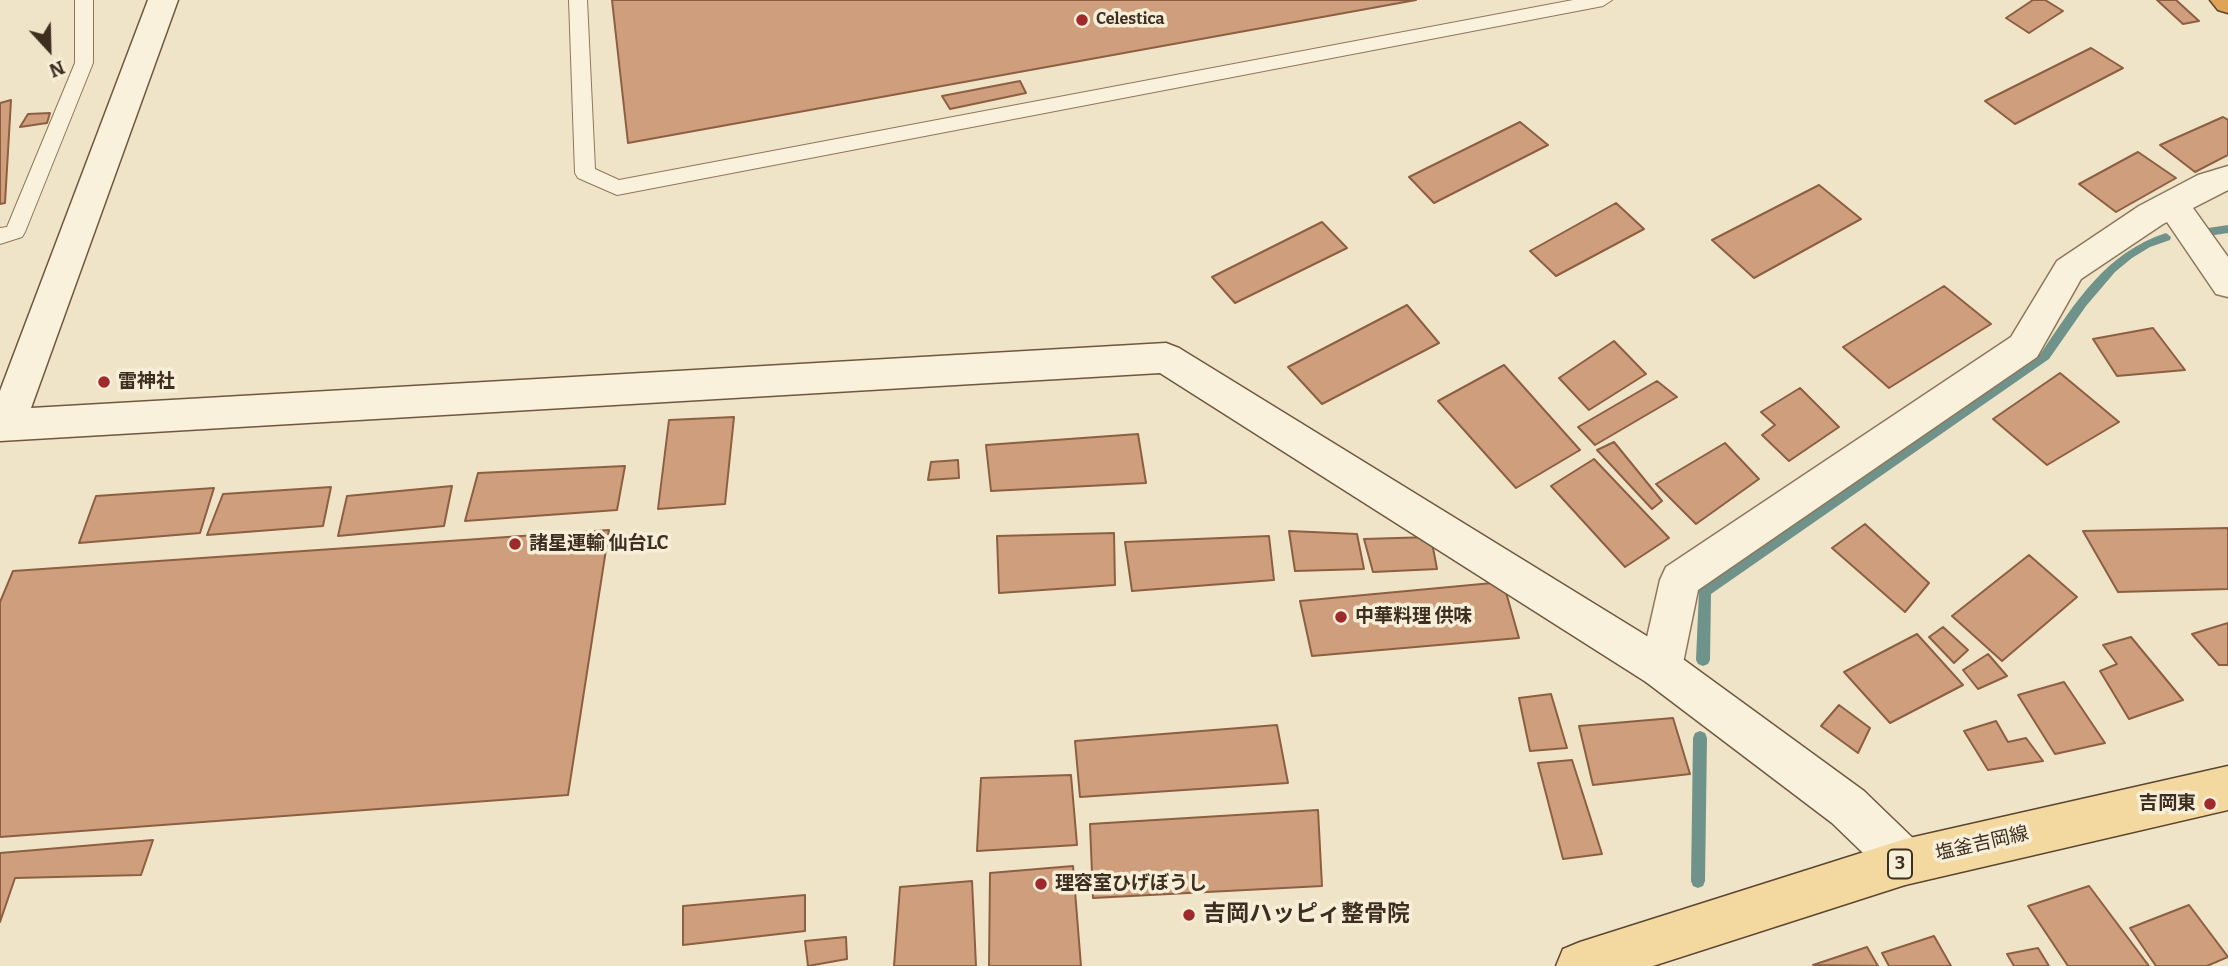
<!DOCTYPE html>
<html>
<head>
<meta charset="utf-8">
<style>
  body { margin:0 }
  #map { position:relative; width:2228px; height:966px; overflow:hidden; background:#f0e4c8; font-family:Bitter,serif }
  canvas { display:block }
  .north { position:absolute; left:14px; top:14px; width:70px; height:70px; -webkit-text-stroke:5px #f7eed8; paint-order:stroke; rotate:158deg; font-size:19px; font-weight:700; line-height:28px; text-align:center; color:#3d2e20 }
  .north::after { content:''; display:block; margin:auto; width:24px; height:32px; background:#3d2e20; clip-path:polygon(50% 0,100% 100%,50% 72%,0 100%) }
</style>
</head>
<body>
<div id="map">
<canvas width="2228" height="966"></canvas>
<div class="north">N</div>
</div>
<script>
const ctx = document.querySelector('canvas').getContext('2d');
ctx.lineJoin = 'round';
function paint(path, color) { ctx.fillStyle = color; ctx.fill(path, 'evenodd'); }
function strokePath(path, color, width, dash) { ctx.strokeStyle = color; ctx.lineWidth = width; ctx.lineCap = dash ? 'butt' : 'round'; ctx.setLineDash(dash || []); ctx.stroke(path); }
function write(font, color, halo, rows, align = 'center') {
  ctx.font = font + ' Bitter,"Noto Sans JP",serif'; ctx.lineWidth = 7; ctx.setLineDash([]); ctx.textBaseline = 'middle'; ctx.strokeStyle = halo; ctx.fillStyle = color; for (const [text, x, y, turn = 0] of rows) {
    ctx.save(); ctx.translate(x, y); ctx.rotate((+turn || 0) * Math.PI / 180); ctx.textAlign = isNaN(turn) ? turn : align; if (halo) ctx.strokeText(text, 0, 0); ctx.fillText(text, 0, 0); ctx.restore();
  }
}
const stream = new Path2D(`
  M2228 225V233L2208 236 2203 232 2208 228Z
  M2166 233 2171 237 2170 240 2150 247 2132 258 2115 272 2086 306 2049 359 1711 594 1710 660 1708 664 1703 666 1698 664 1696 660 1699 591 1700 587 2041 353C2076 302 2105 253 2166 233Z
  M1700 731 1705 733 1707 738 1705 881 1703 886 1698 888 1693 886 1691 881 1693 738 1695 733Z`);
const building = new Path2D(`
  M612 0H1416L628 143Z
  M2033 0H2045L2063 11 2029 33 2006 18Z
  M2157 0H2176L2199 21 2183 24Z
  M2091 48 2123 68 2015 124 1985 101Z
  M1020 81 1026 93 950 109 942 96Z
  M11 100 5 203 0 204V103Z
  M50 113 47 123 20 127 28 114Z
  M2223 117 2228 120V155L2195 172 2160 145Z
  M1520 122 1548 145 1434 203 1409 177Z
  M2138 152 2176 178 2116 212 2079 184Z
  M1819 185 1861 219 1754 278 1712 240Z
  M1616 203 1644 229 1556 276 1530 251Z
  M1322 222 1347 248 1235 303 1212 277Z
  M1944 286 1991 324 1889 388 1843 347Z
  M1407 305 1439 343 1322 404 1288 367Z
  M2153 328 2185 370 2117 376 2093 339Z
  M1614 341 1646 374 1589 410 1559 378Z
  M1504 365 1580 450 1516 488 1438 401Z
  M2060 373 2119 422 2047 465 1993 419Z
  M1657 381 1677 397 1595 445 1578 427Z
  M1800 388 1839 427 1789 461 1762 435 1775 425 1761 412Z
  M734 417 725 504 658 509 669 420Z
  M1138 434 1146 483 991 491 986 445Z
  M1614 442 1662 501 1652 509 1597 450Z
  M1725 443 1759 479 1696 524 1656 484Z
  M1594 459 1669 538 1625 567 1551 486Z
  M958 460 959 478 928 480 931 462Z
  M625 466 617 510 465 521 478 473Z
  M452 486 444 526 338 536 347 496Z
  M331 487 323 526 207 535 223 494Z
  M214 488 200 533 79 543 96 496Z
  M1865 524 1929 583 1905 612 1832 548Z
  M2228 528V589L2118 592 2083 531Z
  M609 530 568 795 0 837V602L13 571Z
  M1289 531 1357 534 1364 569 1295 571Z
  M1114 533 1115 585 999 593 997 536Z
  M1269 536 1274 580 1132 591 1125 542Z
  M1431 537 1437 569 1373 572 1364 539Z
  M2029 555 2077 597 2002 661 1952 616Z
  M1503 582 1519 638 1312 656 1300 601Z
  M2228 623V665H2219L2192 634Z
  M1943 627 1968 650 1954 663 1929 637Z
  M1917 634 1963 685 1890 723 1844 672Z
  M2131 637 2183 700 2129 719 2100 671 2117 664 2103 645Z
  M1988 654 2007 676 1978 689 1963 670Z
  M2064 682 2105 743 2055 754 2018 695Z
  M1551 694 1567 748 1530 751 1519 698Z
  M1839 705 1870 728 1858 753 1821 726Z
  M1673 718 1690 774 1593 785 1579 726Z
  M1996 721 2008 742 2026 738 2043 761 1988 770 1964 731Z
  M1277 725 1288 783 1080 797 1075 741Z
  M1572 760 1602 854 1563 859 1538 763Z
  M1071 775 1077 845 977 851 981 778Z
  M1318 810 1322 886 1093 898 1090 824Z
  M153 840 141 875 15 878 0 922V853Z
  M1073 866 1081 966H989L990 873Z
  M972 881 976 966H894L900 887Z
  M2089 886 2149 966H2068L2028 906Z
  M805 895V931L683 945V906Z
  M2189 905 2228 957 2207 966H2156L2130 928Z
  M1934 936 1951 966H1889L1882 953Z
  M846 937 847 959 808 966 805 941Z
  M1867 947 1878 966 1813 965Z
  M2038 948 2049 966H2014L2007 954Z`);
const lane = new Path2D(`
  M75 0H93V63L25 232 22 237 0 244V228L7 227 75 63Z
  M569 0H587L595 169 619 180 1573 0H1612L1603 6 617 195 578 178 575 173Z`);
const street = new Path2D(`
  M2228 166V190L2193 208 2228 257V297L2216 294 2167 222 2163 224 2081 279 2037 357 1698 590 1682 668 1676 682 1661 688 1646 682 1640 668 1660 580 1666 567 2011 337 2057 261 2139 206 2198 175Z`);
const secondary = new Path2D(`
  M148 0H178L31 408 1166 343 1179 348 1676 654 1864 791 1921 846 1928 862 1921 878 1905 885 1889 878 1832 823 1646 682 1160 373 0 441V391Z`);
const primary = new Path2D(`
  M2228 766V810L1905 885 1653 966H1556L1563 949 1580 942 1905 839Z`);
const highway = new Path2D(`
  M2210 0H2228V13L2218 10Z`);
const markers = [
  [1082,20,7,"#9e2a2b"],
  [104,382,7,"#9e2a2b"],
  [515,544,7,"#9e2a2b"],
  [1341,617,7,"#9e2a2b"],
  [2210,804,7,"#9e2a2b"],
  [1041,884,7,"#9e2a2b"],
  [1189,915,7,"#9e2a2b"]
];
const farPoinames = [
  ["Celestica",1096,20]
];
const shields = [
  [1900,864,24]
];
const shieldNames = [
  ["3",1900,864]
];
const poiNames = [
  ["雷神社",118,382],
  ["諸星運輸 仙台LC",529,544],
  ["中華料理 供味",1355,617],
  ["吉岡東",2196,804,"right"],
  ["理容室ひげぼうし",1055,884]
];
const streetNames = [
  ["塩釜吉岡線",1982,844,-13]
];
const nearPoinames = [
  ["吉岡ハッピィ整骨院",1203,915]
];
paint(stream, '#6f938a');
paint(building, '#cf9f7d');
strokePath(building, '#8d5f41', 2);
strokePath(lane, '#8d765c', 2);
strokePath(street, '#8d765c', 3);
strokePath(secondary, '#6f573f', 3);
strokePath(primary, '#5b4430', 3);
strokePath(highway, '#5b4430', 3);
paint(lane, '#faf1dc');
paint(street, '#faf1dc');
paint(secondary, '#faf1dc');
paint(primary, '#f3d9a0');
paint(highway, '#e0a458');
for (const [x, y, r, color] of markers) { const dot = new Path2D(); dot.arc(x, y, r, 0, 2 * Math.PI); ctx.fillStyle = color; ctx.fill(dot); strokePath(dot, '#f7eed8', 2.5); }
write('bold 16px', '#3d2e20', '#f7eed8', farPoinames, 'left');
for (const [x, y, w] of shields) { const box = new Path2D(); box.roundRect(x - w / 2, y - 14.5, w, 29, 5); ctx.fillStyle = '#f7eed8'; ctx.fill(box); strokePath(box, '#3d2e20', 2); }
write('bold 18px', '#3d2e20', null, shieldNames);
write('bold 19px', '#3d2e20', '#f7eed8', poiNames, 'left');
write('19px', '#3d2e20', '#f7eed8', streetNames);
write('bold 23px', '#3d2e20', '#f7eed8', nearPoinames, 'left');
</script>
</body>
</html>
